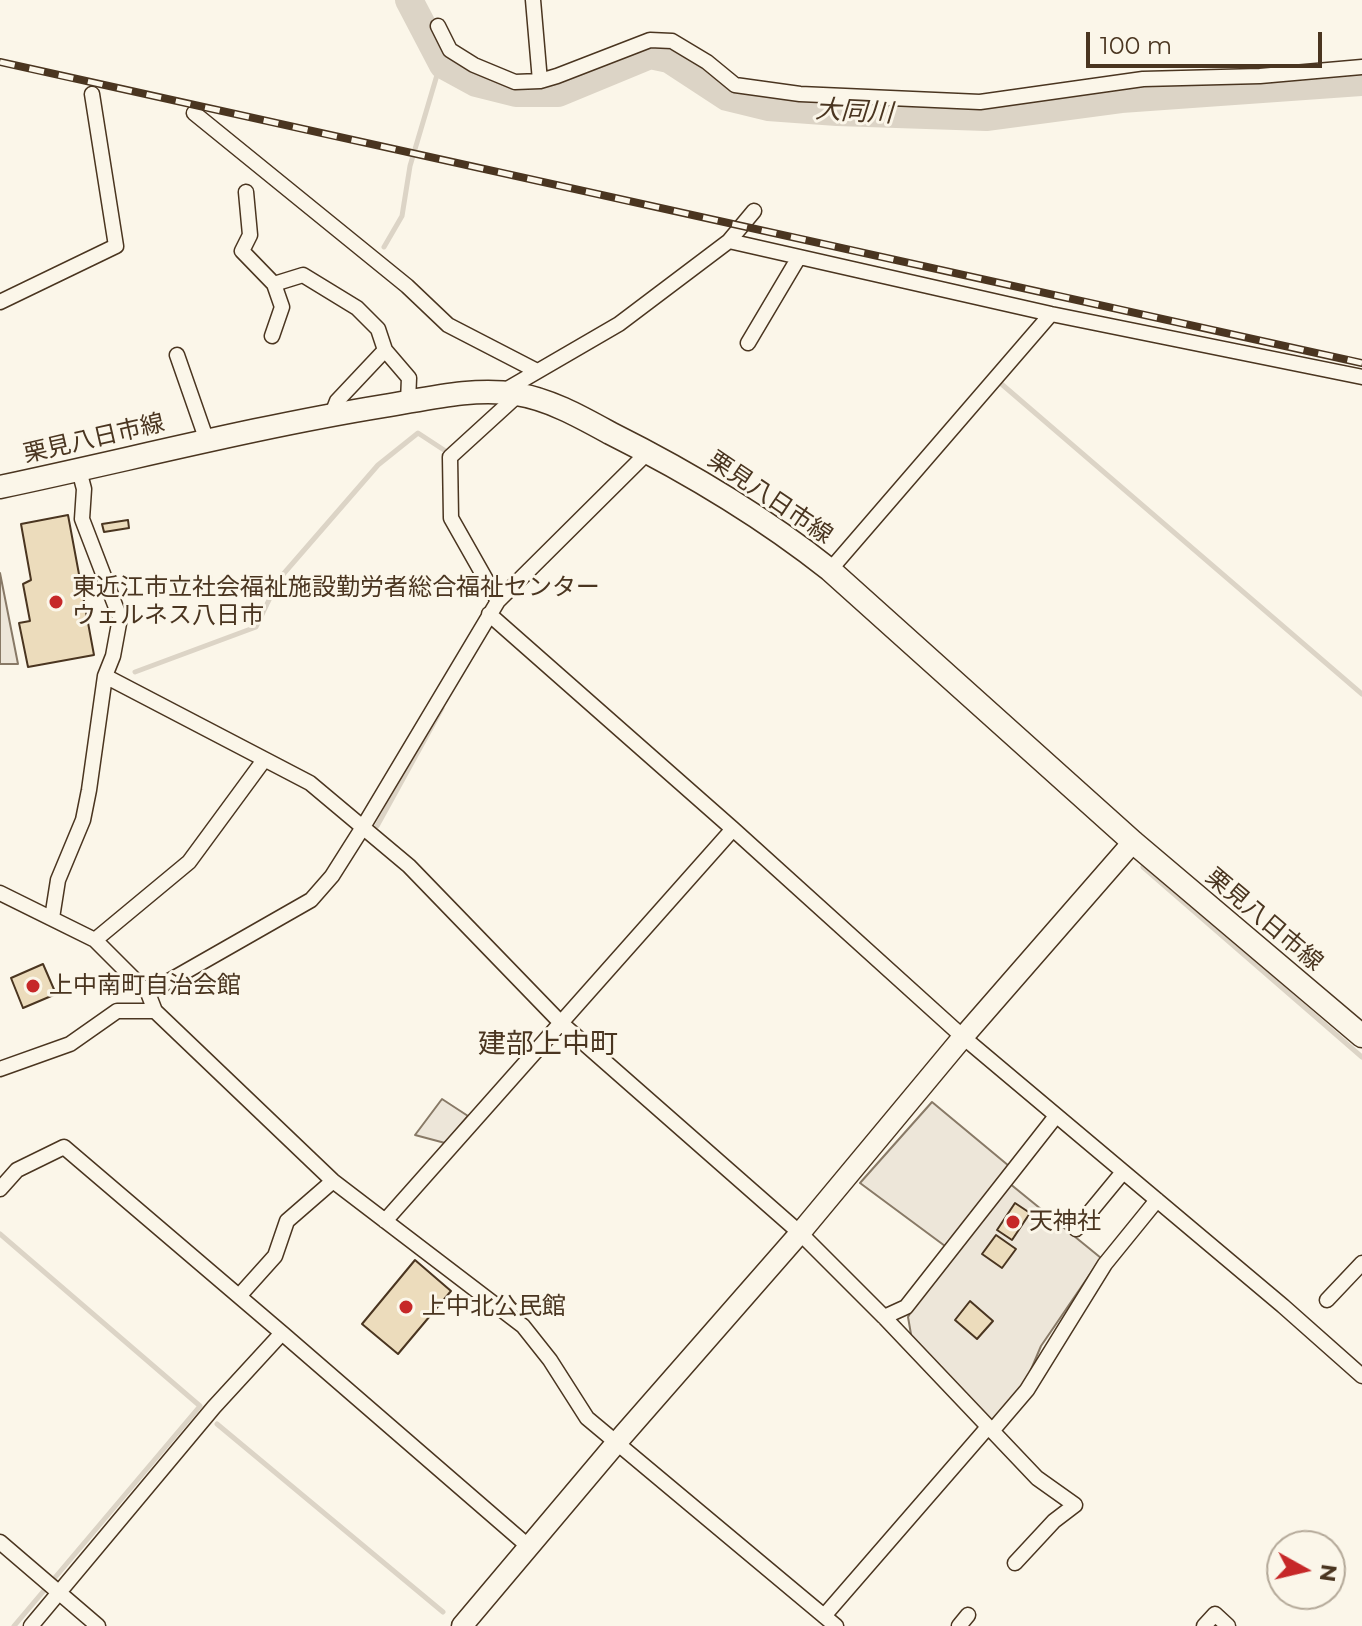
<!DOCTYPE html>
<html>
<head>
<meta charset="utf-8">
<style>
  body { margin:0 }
  #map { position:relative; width:1362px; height:1626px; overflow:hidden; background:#fbf6e9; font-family:Montserrat,sans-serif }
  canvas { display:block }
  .north { position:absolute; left:1266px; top:1530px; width:80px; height:80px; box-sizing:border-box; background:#fbf6e9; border:2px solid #b4a999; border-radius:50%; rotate:98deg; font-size:22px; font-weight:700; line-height:32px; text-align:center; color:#4a3520 }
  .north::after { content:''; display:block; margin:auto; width:28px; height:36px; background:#c62828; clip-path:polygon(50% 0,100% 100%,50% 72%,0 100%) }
  .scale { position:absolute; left:1086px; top:32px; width:236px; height:36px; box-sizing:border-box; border:4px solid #4a3520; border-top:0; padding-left:10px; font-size:24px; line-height:28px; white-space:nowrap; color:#4a3520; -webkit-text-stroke:6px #fbf6e9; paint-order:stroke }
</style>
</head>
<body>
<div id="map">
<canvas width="1362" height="1626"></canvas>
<div class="north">N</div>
<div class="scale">100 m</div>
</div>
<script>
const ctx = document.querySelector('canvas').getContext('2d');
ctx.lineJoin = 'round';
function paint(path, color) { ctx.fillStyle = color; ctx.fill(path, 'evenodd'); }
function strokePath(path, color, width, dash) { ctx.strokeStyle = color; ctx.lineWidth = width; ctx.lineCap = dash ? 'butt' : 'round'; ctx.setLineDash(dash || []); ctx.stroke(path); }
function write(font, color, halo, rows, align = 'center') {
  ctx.font = font + ' Montserrat,"Noto Sans JP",sans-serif'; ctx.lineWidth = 6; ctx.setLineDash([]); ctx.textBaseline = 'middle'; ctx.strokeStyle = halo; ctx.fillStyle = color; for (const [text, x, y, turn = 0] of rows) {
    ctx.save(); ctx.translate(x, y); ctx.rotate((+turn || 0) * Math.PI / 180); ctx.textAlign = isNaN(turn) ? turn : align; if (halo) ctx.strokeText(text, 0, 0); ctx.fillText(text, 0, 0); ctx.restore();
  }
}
const green = new Path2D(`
  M0 573 18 664H0Z
  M442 1099 468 1116 445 1143 415 1135Z
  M932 1102 1009 1166 945 1246 860 1183Z
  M1009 1183 1101 1258 1041 1346 1024 1386 991 1422 912 1340 908 1317 917 1301Z`);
const stream = new Path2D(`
  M384 247 402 216 410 166 437 75 443 65
  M998 381 1362 694
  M135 672 256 627 279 579 378 465 418 433 447 452
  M377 826 442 708
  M1143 867 1362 1057
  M0 1234 200 1406 14 1626
  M217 1424 443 1612`);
const river = new Path2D(`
  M409 0 443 65 476 83 516 93H558L650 55 669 59 727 97 768 107 837 112 986 117 1121 99 1362 82`);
const building = new Path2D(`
  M68 515 94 655 28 667 19 623 30 621 23 584 31 580 21 524Z
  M128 520 129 528 104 532 102 524Z
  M43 964 56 994 23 1008 11 978Z
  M1015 1203 1030 1213 1012 1240 997 1230Z
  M996 1235 1016 1249 1002 1268 982 1254Z
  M415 1260 451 1291 398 1354 362 1324Z
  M970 1301 993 1321 977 1339 955 1320Z`);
const street = new Path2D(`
  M533 0 540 81 557 76 650 40 672 41 707 62 735 85 800 94 980 102 1143 79 1260 76 1362 67
  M438 26 450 50 474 65 515 82 540 81
  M194 113 407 286 448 325 537 371
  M246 192 250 235 242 251 274 284 303 275 357 308 378 329 385 350 409 378 408 402
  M729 241 754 211
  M0 302 116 246 92 94
  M272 336 282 307 274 284
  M748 343 799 257
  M177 355 207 441
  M502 392 619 324 729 241 1051 314 1362 377
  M332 414 337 401 385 350
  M830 570 1051 314
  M498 601 451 518 450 457 519 394
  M489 614 733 829 963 1037 1283 1306 1362 1376
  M105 676 310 783 409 866 561 1023 800 1233 884 1317 1037 1478 1075 1505 1054 1521 1015 1563
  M0 893 95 940 148 993 155 1011 333 1181 523 1326 550 1360 587 1418 836 1626
  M52 918 58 880 83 820 89 790 105 676 113 656 120 618 82 519 84 489 79 470
  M95 940 189 862 264 760
  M148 993 311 900 332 876 363 827 498 601 648 452
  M0 1069 70 1044 117 1011H155
  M0 1189 17 1170 64 1147 282 1333
  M385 1221 733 829
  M1076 1229 1123 1172
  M240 1295 275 1256 287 1221 333 1181
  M1327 1300 1362 1263
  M884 1317 906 1307 1056 1116
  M992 1431 1027 1390 1105 1264 1157 1200
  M0 1542 98 1626
  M824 1616 988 1427
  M31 1626 214 1407 282 1333 528 1546
  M959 1626 968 1615
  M1204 1626 1215 1614 1228 1626`);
const secondary = new Path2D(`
  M462 1626 618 1441 800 1233 963 1037 1133 842`);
const primary = new Path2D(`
  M0 487C128 460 255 427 384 406 427 399 473 387 516 394 549 399 581 417 610 433 688 472 762 516 830 570L1133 842 1362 1036`);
const rail = new Path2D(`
  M0 62 1362 363`);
const markers = [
  [56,602,8,"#c62828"],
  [33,986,8,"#c62828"],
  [1013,1222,8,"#c62828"],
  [406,1307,8,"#c62828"]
];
const streetNames = [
  ["栗見八日市線",94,439,-13],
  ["栗見八日市線",770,498,34],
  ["栗見八日市線",1264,920,40]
];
const poiNames = [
  ["東近江市立社会福祉施設勤労者総合福祉センター",72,588],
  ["ウェルネス八日市",72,616],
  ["上中南町自治会館",49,986],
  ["天神社",1029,1222],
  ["上中北公民館",422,1307]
];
const waterNames = [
  ["大同川",854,112,3]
];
const quarterNames = [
  ["建部上中町",548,1045]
];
paint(green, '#ede6d9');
strokePath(green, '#887966', 2);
strokePath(stream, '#dcd4c6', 5);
strokePath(river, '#dcd4c6', 28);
paint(building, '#ecdcbc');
strokePath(building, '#4a3520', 2);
strokePath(street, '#4a3520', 17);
strokePath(secondary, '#4a3520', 23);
strokePath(primary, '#4a3520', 25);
strokePath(street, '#fbf6e9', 14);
strokePath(secondary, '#fbf6e9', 20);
strokePath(primary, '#fbf6e9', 22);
strokePath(rail, '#4a3520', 8);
strokePath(rail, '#fbf6e9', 5, [15]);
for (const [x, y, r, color] of markers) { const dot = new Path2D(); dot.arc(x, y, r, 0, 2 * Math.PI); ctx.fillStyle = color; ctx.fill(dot); strokePath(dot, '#fbf6e9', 3); }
write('24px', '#4a3520', '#fbf6e9', streetNames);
write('24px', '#4a3520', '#fbf6e9', poiNames, 'left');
write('italic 26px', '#4a3520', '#fbf6e9', waterNames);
write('28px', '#4a3520', '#fbf6e9', quarterNames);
</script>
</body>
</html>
